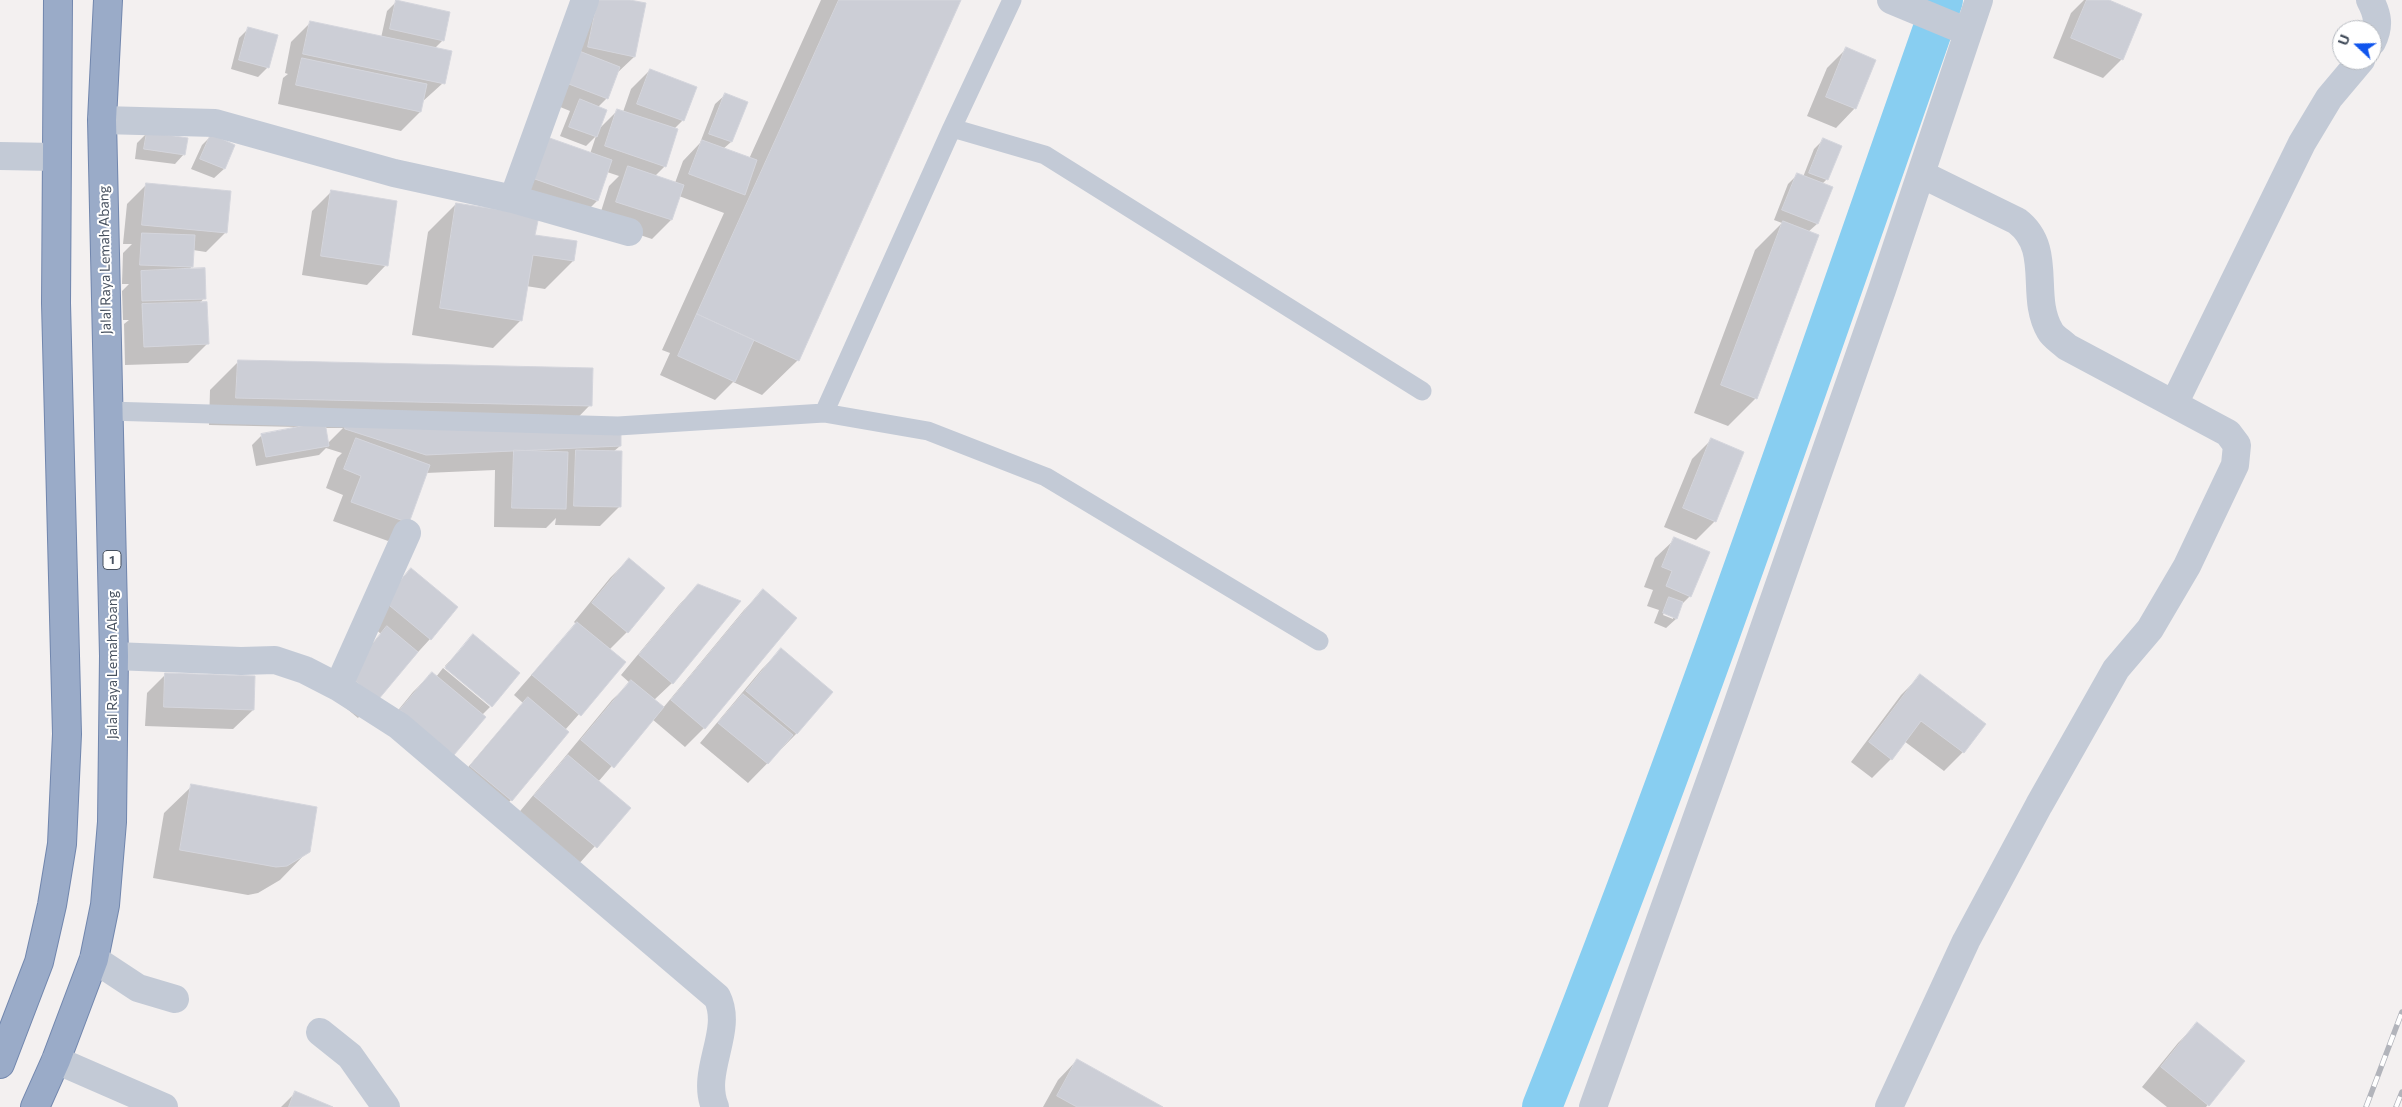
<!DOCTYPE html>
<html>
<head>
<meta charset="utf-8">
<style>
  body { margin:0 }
  #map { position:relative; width:2402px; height:1107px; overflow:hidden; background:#f3f0f0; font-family:Commissioner,sans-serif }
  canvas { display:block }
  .north { position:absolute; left:2332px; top:20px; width:50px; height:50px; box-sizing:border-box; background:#fff; border:1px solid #b5b9bf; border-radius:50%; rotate:291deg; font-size:14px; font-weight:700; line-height:20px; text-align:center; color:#47515f }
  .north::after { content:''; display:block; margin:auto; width:18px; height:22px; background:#1055ed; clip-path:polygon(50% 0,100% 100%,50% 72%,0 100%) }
</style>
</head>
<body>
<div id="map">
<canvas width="2402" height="1107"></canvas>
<div class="north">U</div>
</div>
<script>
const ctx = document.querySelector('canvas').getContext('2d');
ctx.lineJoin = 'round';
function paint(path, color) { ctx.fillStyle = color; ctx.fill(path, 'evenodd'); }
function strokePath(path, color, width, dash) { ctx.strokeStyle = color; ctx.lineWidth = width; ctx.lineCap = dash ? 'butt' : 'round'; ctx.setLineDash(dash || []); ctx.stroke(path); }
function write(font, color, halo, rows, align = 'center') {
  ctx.font = font + ' Commissioner,sans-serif'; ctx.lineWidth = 4; ctx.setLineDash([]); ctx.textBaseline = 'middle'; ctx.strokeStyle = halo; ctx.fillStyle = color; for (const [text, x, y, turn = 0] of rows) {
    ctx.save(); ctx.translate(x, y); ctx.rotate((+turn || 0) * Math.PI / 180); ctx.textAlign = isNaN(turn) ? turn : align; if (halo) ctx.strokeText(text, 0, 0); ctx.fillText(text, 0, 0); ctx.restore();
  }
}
const shadow = new Path2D(`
  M623 0 645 4 634 57 616 74 607 98 598 107 599 129 618 110 623 112 631 89 650 70 683 120 674 129 665 166 655 176 675 183 683 161 700 143 715 104 725 95 746 103 731 142 723 149 749 159 821 0H960L798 360 762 395 733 382 715 400 660 375 670 353 662 350 724 213 679 196 671 220 652 239 598 221 609 186 619 176 607 172 597 201 578 220 511 197 525 157 590 154 596 136 586 146 560 136 570 111 543 100 580 14Z
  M2084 0H2106L2122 59 2103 78 2053 58 2071 13Z
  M396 2 443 40 434 49 443 83 422 102 420 112 401 131 278 104 283 78 288 74 285 73 291 42 310 23 381 38 387 11Z
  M248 29 268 67 258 77 231 69 239 38Z
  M1846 49 1855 108 1836 128 1807 116 1827 68Z
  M147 133 184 154 175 164 135 159 137 143Z
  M211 136 233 145 224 169 214 178 191 169 202 145Z
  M1824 139 1827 179 1822 184 1831 188 1817 224 1808 232 1756 398 1728 426 1694 413 1755 250 1782 223 1774 220 1788 184 1798 174 1803 177 1814 149Z
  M146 185 226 232 206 252 193 250 192 266 189 270 204 298 200 303 207 344 188 363 125 365 124 324 129 320H123L122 291 129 284H122L123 253 132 244H123L127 204Z
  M331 192 386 265 367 285 302 275 312 211Z
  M456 204 534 236 576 243 573 261 545 289 526 286 521 320 493 348 412 335 428 232Z
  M238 362 590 405 564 432 620 446 613 452 619 507 600 526 555 525 556 518 546 528 494 527 495 470 426 473 408 522 388 541 333 521 343 495 326 488 337 458 342 453 326 448 319 455 256 466 252 445 262 435 298 427 209 425 210 390ZM325 428H343L328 443Z
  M1711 440 1715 521 1696 540 1664 527 1692 459Z
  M1675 539 1690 596 1680 606 1676 619 1666 628 1654 623 1659 610 1647 606 1653 590 1644 587 1655 558ZM1664 613 1673 616V619L1663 615Z
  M629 559 627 632 609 650 624 663 565 730 567 732 511 800 492 819 452 786 523 703 514 695 576 624 574 622 610 578Z
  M411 569 430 639 358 718 329 694 381 634 365 620Z
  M698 585 739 601 672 683 654 700 663 708 744 610 763 591 704 728 685 747 652 719 598 782 629 808 577 866 516 816 612 700 630 683 621 675 679 605Z
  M474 636 491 705 445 666Z
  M781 650 796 734 748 783 700 743 762 669Z
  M443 668 490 707 482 715 382 730 413 692 432 673 436 677Z
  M166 674 253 710 233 729 145 726 147 693Z
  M1920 676 1963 752 1944 771 1904 741 1891 759 1872 778 1851 762 1901 695Z
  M192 786 308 851 280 880 258 893 248 895 153 878 164 813Z
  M2197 1024 2243 1062 2206 1107H2167L2142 1087 2178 1043Z
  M1077 1060 1161 1107H1043L1058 1080Z
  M296 1092 330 1107H281Z`);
const canal = new Path2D(`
  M1542 1107C1687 742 1813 370 1943 0`);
const building = new Path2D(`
  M396 0 450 12 444 41 390 29Z
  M598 0H630L646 3 635 57 588 47Z
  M839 0H961L799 361 697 314Z
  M2087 0H2109L2142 14 2123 60 2071 38Z
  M310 21 452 51 445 84 303 54Z
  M248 27 278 35 269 68 239 60Z
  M1846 47 1876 60 1856 109 1826 97Z
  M574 49 620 67 608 99 561 81Z
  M302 58 427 84 421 112 296 85Z
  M650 69 697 87 684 121 637 104Z
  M725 93 748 102 732 142 709 134Z
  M580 99 607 110 597 137 569 127Z
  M617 109 678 129 666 167 605 146Z
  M147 132 188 138 185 155 144 149Z
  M211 134 235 145 225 169 200 159Z
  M544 136 612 160 598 201 529 177Z
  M1823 138 1842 146 1828 180 1809 173Z
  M702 140 757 160 745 195 689 174Z
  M628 166 684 185 672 220 616 202Z
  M1797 173 1833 187 1818 224 1782 210Z
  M146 183 231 191 227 233 142 225Z
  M331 190 397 201 388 266 321 256Z
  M456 203 539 216 535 235 577 241 574 261 533 255 522 321 440 308Z
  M1783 221 1819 235 1757 399 1721 385Z
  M142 233 195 235 193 267 140 265Z
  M205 268 206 299 142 301 141 271Z
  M207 302 209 344 144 347 142 304Z
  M697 314 754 340 735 382 678 356Z
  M238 360 593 368 592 406 236 398Z
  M325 422 329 446 266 457 261 434Z
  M346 423 621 433V446L426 455 345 429Z
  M356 438 430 465 409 523 351 502 361 476 344 469Z
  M1711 438 1744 452 1716 522 1683 508Z
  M514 450 568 452 566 509 512 508Z
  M576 450 622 451 621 507 574 506Z
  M1674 537 1710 552 1691 597 1666 586 1672 571 1662 567Z
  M629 558 665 588 628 633 592 603Z
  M411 568 458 607 431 640 384 601Z
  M698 584 741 601 673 684 639 655Z
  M763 589 797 618 705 729 671 700Z
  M1669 597 1683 602 1677 619 1663 613Z
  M577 622 626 662 581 716 532 675Z
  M387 626 418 652 378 700 348 675Z
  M473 634 520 673 492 707 445 668Z
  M781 648 833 692 797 734 746 691Z
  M432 672 486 717 454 755 400 710Z
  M165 673 255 676 254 710 164 707Z
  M1920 674 1986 724 1964 753 1921 721 1892 760 1869 742Z
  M631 680 664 707 614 768 581 740Z
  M743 694 793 735 768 764 718 723Z
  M528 697 569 732 512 801 470 766Z
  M568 755 631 808 597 848 534 796Z
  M191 784 317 807 310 852 287 866 276 867 180 850Z
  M2197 1022 2245 1061 2209 1106 2161 1067Z
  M1077 1059 1163 1107H1077L1057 1096Z
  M295 1091 333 1107H289Z`);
const service = new Path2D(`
  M952 128 1012 0
  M108 411 618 426 824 413 928 431 1046 477 1319 641
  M824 413 952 128 1045 155 1422 391`);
const minor = new Path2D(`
  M1891 0 1968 32
  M2370 0C2378 15 2380 26 2372 42
  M102 120 215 123 394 173 513 199 629 232
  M0 156 55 157
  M513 199 585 0
  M2174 404 2302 143 2329 98 2361 60
  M114 656 241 661 275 660 305 670 338 687 399 726 717 997C734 1031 700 1071 715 1107
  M338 687 407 533
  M94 959 138 988 175 999
  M320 1032 350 1056 386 1107
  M56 1060 164 1107
  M1593 1107 1735 711 1882 290 1979 0
  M1889 1107 1966 941 2039 805 2116 669 2150 629 2187 566 2235 465 2237 445 2228 433 2067 347C2062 342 2053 337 2050 331 2029 296 2054 249 2017 221L1921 174`);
const trunk = new Path2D(`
  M0 1064 39 962 52 905 62 844 67 734 56 303 58 0
  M35 1107 56 1060 94 959 105 905 112 822 114 656 102 120 108 0`);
const rail = new Path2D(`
  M2366 1107 2402 1012
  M2396 1107 2402 1092`);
const shields = [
  [112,560,18]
];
const shieldNames = [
  ["1",112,560]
];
const streetNames = [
  ["Jalal Raya Lemah Abang",105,260,-91],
  ["Jalal Raya Lemah Abang",112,665,-90]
];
paint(shadow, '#0003');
strokePath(canal, '#88cef1', 40);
paint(building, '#ccced6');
strokePath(building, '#d4d5dc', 1);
strokePath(trunk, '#7186ad', 30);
strokePath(service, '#c3cad6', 19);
strokePath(minor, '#c3cad6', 28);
strokePath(trunk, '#9aabc8', 28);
strokePath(rail, '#b2b4bb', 5.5);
strokePath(rail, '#fff', 4, [11]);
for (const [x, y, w] of shields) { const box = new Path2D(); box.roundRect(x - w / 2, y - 9.5, w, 19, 4); ctx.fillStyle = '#fff'; ctx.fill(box); strokePath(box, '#47515f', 1); }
write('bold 12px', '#47515f', null, shieldNames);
write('14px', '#47515f', '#fff', streetNames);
</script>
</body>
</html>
